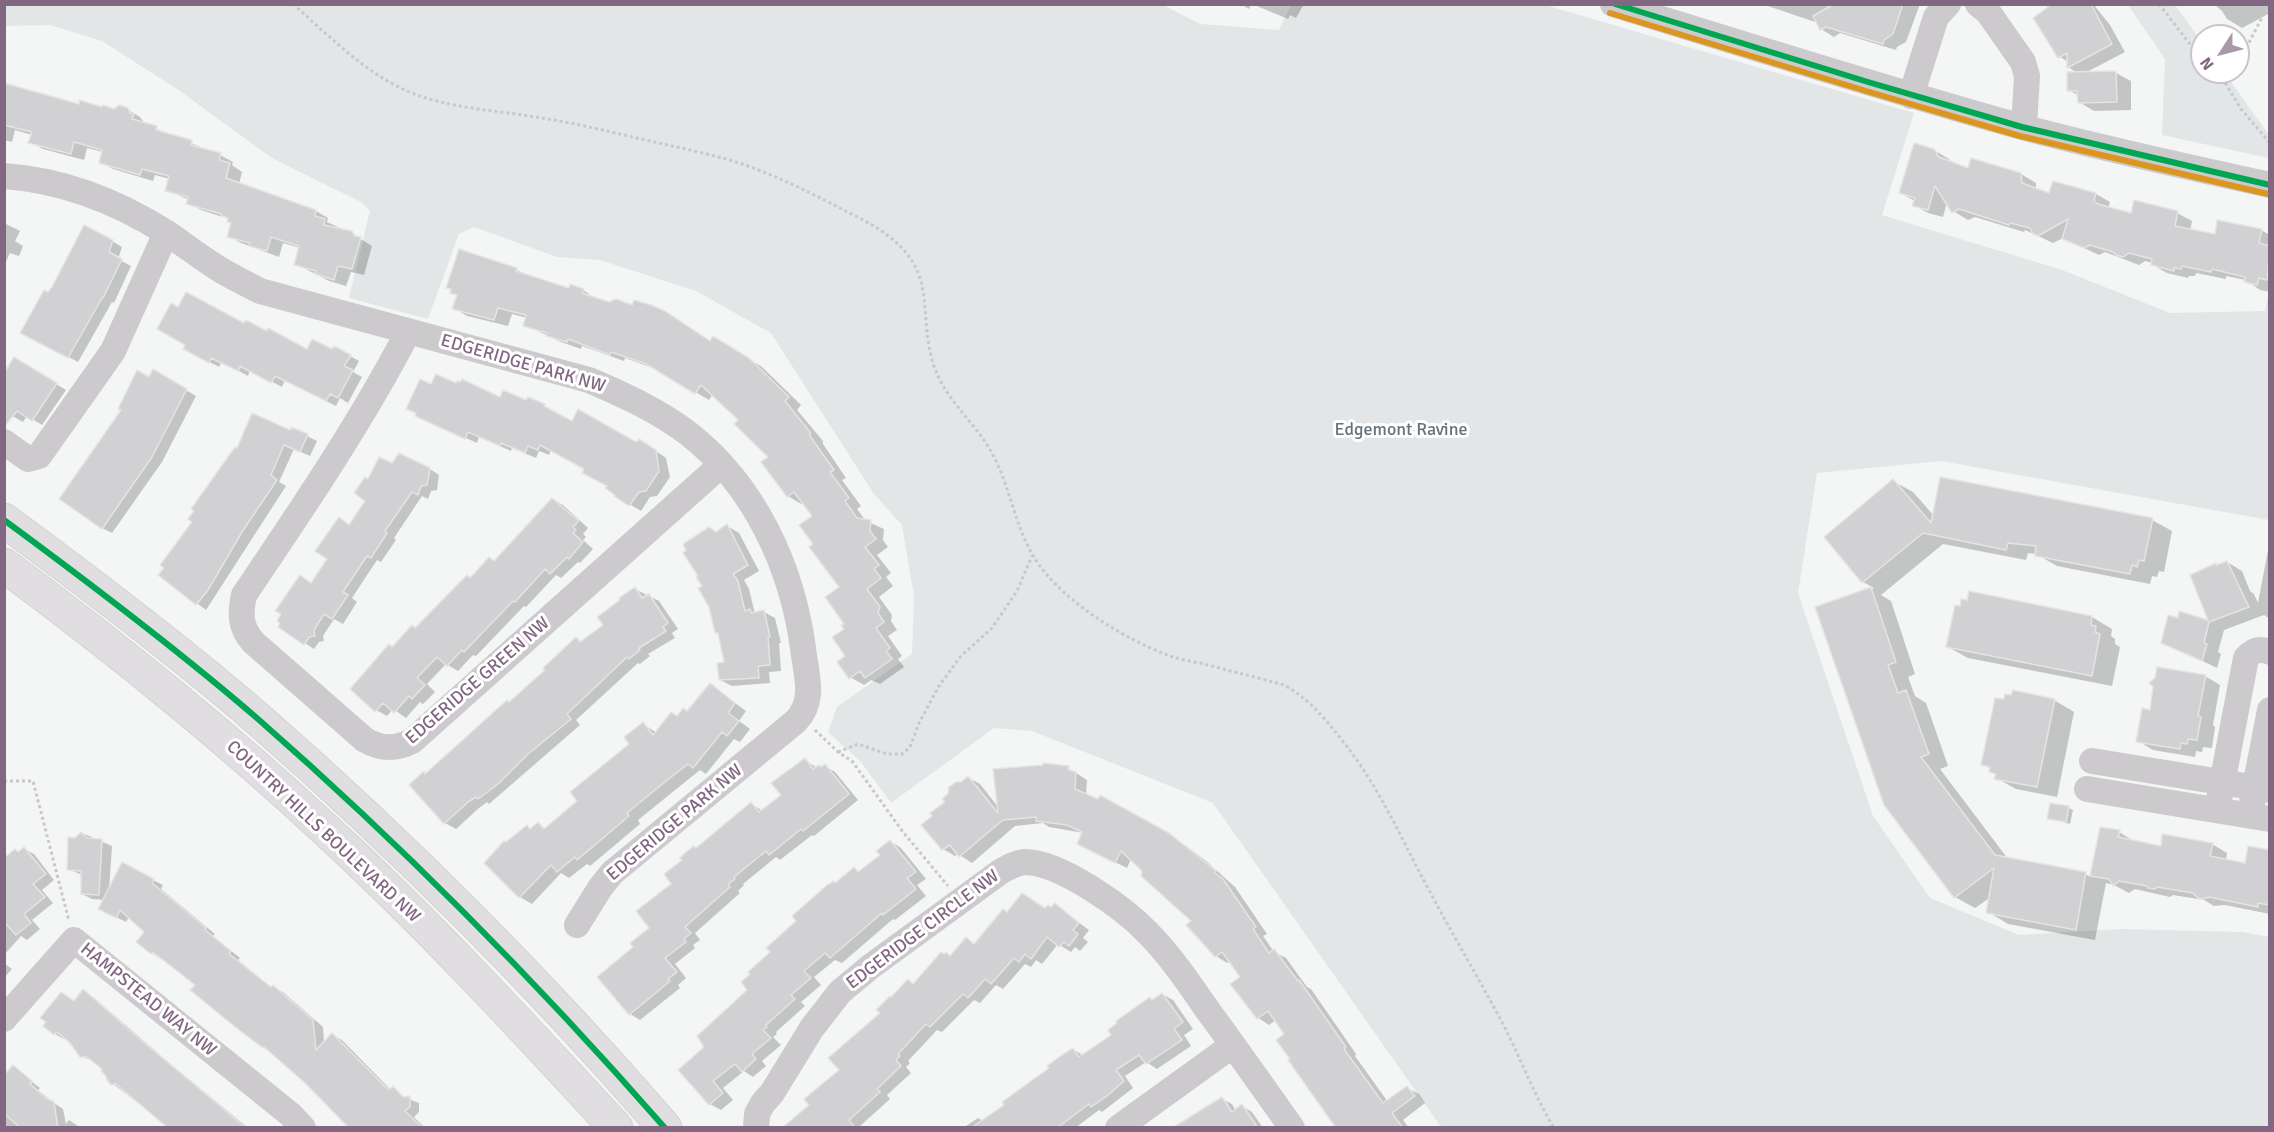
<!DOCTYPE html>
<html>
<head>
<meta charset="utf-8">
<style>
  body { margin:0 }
  #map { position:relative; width:2274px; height:1132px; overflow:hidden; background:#f4f5f5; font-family:Signika,sans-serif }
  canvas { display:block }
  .frame { position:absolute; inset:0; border:6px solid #826783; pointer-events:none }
  .north { position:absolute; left:2190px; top:24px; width:60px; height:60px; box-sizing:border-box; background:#fff; border:2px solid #cdc2cd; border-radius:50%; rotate:234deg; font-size:16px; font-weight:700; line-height:24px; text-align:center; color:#826783 }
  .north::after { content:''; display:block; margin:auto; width:21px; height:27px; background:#aa99ab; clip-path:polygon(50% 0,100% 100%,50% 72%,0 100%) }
</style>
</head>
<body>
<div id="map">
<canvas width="2274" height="1132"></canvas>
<div class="frame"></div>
<div class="north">N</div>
</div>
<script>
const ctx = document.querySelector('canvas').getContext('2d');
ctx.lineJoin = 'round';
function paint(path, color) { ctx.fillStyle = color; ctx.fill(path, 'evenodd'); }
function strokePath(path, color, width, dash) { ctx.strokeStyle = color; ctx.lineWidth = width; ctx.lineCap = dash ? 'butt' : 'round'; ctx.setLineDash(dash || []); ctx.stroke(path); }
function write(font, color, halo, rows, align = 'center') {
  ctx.font = font + ' Signika,sans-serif'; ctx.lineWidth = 6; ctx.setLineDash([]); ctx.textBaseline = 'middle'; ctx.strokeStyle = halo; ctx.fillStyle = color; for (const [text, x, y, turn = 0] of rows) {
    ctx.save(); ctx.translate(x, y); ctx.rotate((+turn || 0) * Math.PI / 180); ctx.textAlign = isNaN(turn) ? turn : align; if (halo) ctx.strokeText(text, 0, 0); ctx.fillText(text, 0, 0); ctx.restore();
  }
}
const green = new Path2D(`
  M1161 4 1200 24 1279 30 1291 5H1545L1914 113 1882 215 2062 270 2170 313 2265 311 2269 289V520L1941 461 1817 473 1798 593 1873 816 1930 898 2019 935 2121 929 2243 932 2269 937V1127H1441L1213 803 1032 731 994 728 891 803 861 762 828 732 837 707 912 654 914 596 902 525 874 494 771 333 696 291 600 260 557 257 474 227 459 234 428 319 349 298 370 211 361 202 272 158 177 89 102 41 50 25 4 26 5 4Z
  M2128 5H2175L2202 42V72H2224L2269 135V158L2162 135 2165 59Z`);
const shadow = new Path2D(`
  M1241 4H1251L1249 9Z
  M1252 4H1304L1296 18 1290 15 1288 19Z
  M1762 4H1828L1826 12 1850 4H1920L1906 42 1897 47 1896 50 1840 33 1834 37 1821 29 1818 23Z
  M2045 4H2093L2110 25 2125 52 2085 73H2116L2131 81V110L2094 111 2079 102V96L2069 90 2079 74 2068 67V62L2059 56 2049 9Z
  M2214 4H2270V13L2242 28 2227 19 2222 11Z
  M4 84 80 105 115 110 127 109 140 117 145 124 220 155 233 162 232 165 242 172 239 184 316 211 328 218 327 222 351 233 372 246 364 275 351 272 346 286 329 281 296 264 300 248 283 243 279 257 241 243 229 236 232 223 229 219 201 210 188 203 189 200 167 190 170 179 155 175 153 181 113 169 100 162 103 152 87 148 84 160 43 149 30 142 32 135 15 130 12 142 4 140Z
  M1934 150 1949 159 1951 163 1969 170 2021 174 2036 183V190L2050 195 2096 194 2110 202 2108 208 2132 215 2177 213 2192 221 2190 231 2216 236 2261 230 2270 235V292L2260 290 2246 280 2226 276V279L2196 273 2195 276H2189L2188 278 2167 273 2153 265V263L2145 261 2139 265 2105 252 2099 255 2063 238 2053 243 2025 230 2024 232 1975 217 1968 220 1953 211 1947 202 1943 217 1928 213 1914 205 1915 201 1900 193Z
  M4 223 20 231 15 241 23 246 19 256 10 253 4 266Z
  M112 241 122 247 118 259 131 266 114 303 112 302 78 362 32 338 49 294Z
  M516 269 531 278 570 290H583L596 299 711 342 727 345 762 367 801 405 797 410 823 441V444L846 478 842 480 861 506 857 509 866 521 884 529 883 540 888 547 877 555 891 573 886 577 893 586 879 597 892 615 891 621 897 630 888 636 902 656 898 659 904 667 880 684 871 680 864 685 850 677 841 587 815 544 814 517 803 502 801 504 788 496 771 457 740 420 713 394 709 400 658 370 625 358 624 361 582 346 581 349 561 342 525 325 527 318 512 314 508 326 467 316 454 308 458 295 448 287Z
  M179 309 244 325 308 351H333L350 356 359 361 353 372 362 377 348 403 340 398 336 406 285 380 282 387 250 370 248 376 222 362 219 367 194 354 187 344Z
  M13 358 66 390 42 425 27 416 23 422 4 411V372Z
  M153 371 196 396 162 462 112 533 102 528 149 378Z
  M457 385 501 399 544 406 572 423 650 447 666 458 670 477 657 496 650 497 641 511 616 496 609 486 586 469 551 450 549 455 539 451 536 458 512 448 511 451 479 437 477 443 428 421 432 386Z
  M290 432 307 436 317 441 310 456 294 449 279 482 286 486 206 610 160 575 238 450Z
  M392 465 430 469 439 475 437 490 431 491 428 499 422 496 394 538 396 540 381 562 377 560 352 598 357 602 343 624 334 619 323 636 324 641 319 642 314 649 305 643 312 584 329 559 339 519 350 526 367 500 368 481Z
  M1893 481 1913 492 1934 516 2152 520 2172 531 2164 572 2159 571 2157 577 2152 576 2150 584 2057 566 2036 554 2028 553 2026 560 1943 544 1881 595 1891 601 1915 674 1908 677 1915 696 1926 703 1948 766 1940 769 2008 859 2085 874 2091 877 2101 828 2119 832 2134 841 2162 848 2212 844 2227 853 2226 861 2246 865 2270 851V914L2225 905 2214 906 2204 900 2173 895 2170 897 2135 889 2129 893 2114 885 2106 883 2095 940 2008 924 1988 912 1991 897 1975 908 1955 897 1817 607 1874 588 1863 582Z
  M552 499 563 505 588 528 583 534 586 537 583 540 593 549 580 563 578 562 561 578 556 575 526 607 524 606 476 656 473 655 458 671 446 664 427 684 435 692 423 704 420 702 406 718 393 709 387 716 376 710 392 648 471 579 494 562Z
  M727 526 739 533 759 571 744 580 749 589 755 614 764 612 775 618 781 643H779L781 671 769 672 770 683 732 686 720 680 725 664 720 635 716 632 704 586 717 533Z
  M2268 550 2270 551V619L2264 615 2224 630 2218 652 2221 654 2217 668 2163 642 2179 620 2180 613 2211 622 2192 575 2216 565 2218 566 2227 562 2242 571 2250 591 2254 594 2258 603Z
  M635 589 659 601 678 629 672 633 675 638 648 654 650 656 640 664 638 663 576 720 580 725 489 804 487 802 479 808 456 829 445 823 411 785 426 775 510 703 547 670 576 639 582 642 605 626Z
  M2092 617 2112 629 2111 636 2115 639V644L2120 647 2112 686 1968 658 1948 647Z
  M2205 676 2220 685 2213 725 2215 727 2212 748 2203 747 2202 752 2196 751 2195 757 2153 750 2138 741 2151 711Z
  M711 685 746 711 739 721 750 729 740 742 734 739 706 774 700 770 638 820 640 824 590 866 587 864 569 878 561 873 532 904 520 897 486 863 527 827 531 830 538 824 546 829 579 801 631 744 643 724 657 733 687 713Z
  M2054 700 2074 712 2057 797 2016 789 1996 778 1997 775 1991 772V769L1983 764Z
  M805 760 817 768 825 766 835 772 858 800 814 836 812 835 780 860 776 857 743 884 744 885 738 891 740 893 695 933 700 940 693 945 695 948 675 964 686 978 678 985 680 988 640 1020 630 1014 635 947 651 928 673 884 697 849 751 804 763 811 783 795Z
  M1068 768 1087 780 1086 796 1099 801 1101 797 1181 842 1206 861 1235 887 1267 934 1263 936 1274 952 1286 958 1307 987 1311 989 1356 1054 1355 1056 1388 1102 1407 1088 1419 1094 1425 1103 1403 1120 1409 1128H1338L1292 1059 1286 1034 1276 1020 1269 1025 1258 1018 1242 977 1230 961 1227 963 1216 956 1193 921 1131 859 1127 868 1090 850 1084 833 1049 827 1043 823 1015 826 972 863 958 854 955 856 943 849 947 802 969 778 980 784 999 808Z
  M2069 808 2073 810 2070 824 2049 818Z
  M82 833 112 846 109 891 153 880 163 885 161 889 215 934 213 936 240 958 238 960 272 988 283 992 323 1027 324 1043 332 1035 342 1040 391 1090 393 1088 406 1098 419 1103V1112L414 1117 425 1128H351L305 1081 263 1047 197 985 162 957 161 959 152 953 146 932 129 917 126 922 110 914 105 900 92 899 82 894V875L68 869 76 839Z
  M890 841 901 848 926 879 917 885 926 896 895 920 893 919 842 963 835 960 814 977 821 985 801 1002 805 1006 776 1032 777 1034 773 1037 781 1045 762 1061 766 1066 753 1077 744 1071 723 1088 733 1100 721 1110 710 1104 680 1070 706 1047 749 990 772 953 836 884 854 869 860 873 882 856Z
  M24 849 34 854 54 880 42 890 53 903 32 920 40 929 27 940 21 936 4 955V887Z
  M1055 905 1089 930 1083 938 1088 942 1080 951 1075 947 1071 952 1058 944 1042 964 1036 960 1031 967 1025 964 1003 989 996 985 980 1003 974 1000 942 1032 937 1030 908 1061 910 1063 906 1067 911 1073 887 1095 890 1099 859 1127 799 1128 811 1105 915 985 946 954 951 957 966 939 976 944 1008 914 1052 909Z
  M4 963 12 969 4 978Z
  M84 991 93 997 167 1061 248 1128H167L168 1126 112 1083 104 1069 95 1062 81 1056 66 1037 64 1039 55 1034Z
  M1162 994 1173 1000 1193 1029 1184 1035 1191 1046 1157 1069 1146 1062 1125 1076 1133 1088 1102 1112 1099 1110 1075 1128H963L978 1118 983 1121 1006 1105 1073 1049 1084 1056 1113 1035Z
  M13 1067 40 1088 38 1090 54 1103 63 1109 66 1124 69 1120 81 1128H5L4 1075Z
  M1222 1099 1232 1104 1236 1111 1242 1106 1252 1112 1263 1128H1176Z`);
const building = new Path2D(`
  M1834 4H1903L1893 34 1884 40 1883 44 1826 27 1820 30 1813 16Z
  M2052 4H2091L2112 44 2067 68V53L2058 58 2033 18Z
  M2116 71 2117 102 2078 103 2077 91H2067V72Z
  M4 83 79 104V100L102 107 103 105 114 109 119 105 128 108 130 113 134 114 132 119 157 126 156 130 192 140 191 145 221 153 219 160 230 163 226 178 316 210 315 216 325 219 324 225 352 231 355 236 361 237 352 269 338 266 334 280 315 274 316 271 294 265 299 246 271 237 267 251 249 246 250 243 227 237 231 223 227 222 228 218 221 216 222 214 186 204 188 197 165 191 169 176 142 169 140 175 99 163 102 150 74 142 71 154 28 143 32 132 4 125Z
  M1914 143 1934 149 1939 157 1968 168 1971 158 2021 173 2022 183 2049 193 2053 181 2096 193 2094 201 2098 204 2131 213 2134 200 2178 211 2175 226 2215 234 2217 220 2262 229 2259 243 2270 246 2267 280 2259 278 2257 285 2244 282 2245 277 2212 269 2211 272 2182 266 2181 269 2174 268V271L2151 265 2152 259 2129 253 2123 257 2116 255 2113 252 2090 245 2084 248 2062 239 2068 219 2038 236 2033 234 2030 228 2010 223 2009 225 1959 209 1952 213 1935 186 1928 210 1912 206 1915 198 1899 193Z
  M84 225 113 240 109 252 122 259 103 298H102L68 358 20 333 44 290 48 292 52 287Z
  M459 249 517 268 516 271 569 288 570 284 584 289 582 293 609 302 616 299 632 305 634 300 651 305 665 311 710 341 713 336 749 358 789 397 785 401 810 432V436L834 470 830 472 849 498 845 501 857 518 871 520 870 531 876 539 865 547 879 565 874 569 881 578 867 589 880 607 878 613 884 622 876 628 890 648 886 651 892 659 865 678 860 671 849 679 837 662 845 656 832 637 844 629 841 625 844 624 825 597 839 587 809 547 813 544 799 525 812 516 794 492 787 497 761 462 768 457 734 424 738 420 701 385 695 394 646 364 611 352 610 355 568 339 567 342 546 336 547 333 523 326 526 315 498 308 494 320 452 309 457 295 450 293 451 289 446 288Z
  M186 292 244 323 246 320 267 331 268 328 307 349 312 339 332 349 334 346 351 355 344 366 353 370 338 398 330 394 326 401 275 376 271 383 240 366 238 371 211 358 209 363 183 349 185 345 157 329 171 303 178 307Z
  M14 357 57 383 32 421 17 411 4 427V373Z
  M153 369 187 389 152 457 102 529 59 499 121 410 118 409 137 370 149 377Z
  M436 374 456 383 457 381 460 382 462 379 500 397 503 390 526 400 528 397 545 404 544 406 572 421 578 409 636 442 639 439 656 450 659 471 646 491 639 492 629 506 614 496 615 495 605 488 607 486 582 473 584 469 540 445 538 450 528 446 525 453 501 443 500 446 468 432 465 439 415 416 416 413 406 409 420 379 431 384Z
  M252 413 290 430 291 427 308 434 300 452 284 445 271 475 277 480 242 532 208 590 196 605 158 575 164 568 160 565 192 522 188 519 194 511 191 509 235 447 237 448Z
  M399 453 430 468 427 485 421 486 418 495 412 492 385 531 387 533 371 558 367 556 343 592 348 595 332 619 324 614 314 630 315 636 309 637 304 645 278 627 280 623 277 621 281 614 275 611 300 575 311 583 327 559 315 551 339 517 349 525 365 501 354 493 365 477 368 479 379 457 392 463Z
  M1940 477 2153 518 2144 561 2139 560 2137 567 2132 565 2130 574 2035 556 2036 546 2008 543 2006 550 1923 533 1862 583 1824 537 1893 479 1931 523Z
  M552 498 579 521 573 527 576 530 573 533 583 542 569 559 567 557 550 574 545 569 515 602 513 601 464 652 462 650 447 666 437 657 417 678 425 685 412 699 409 696 394 713 383 703 375 712 350 689 389 644 392 647 412 625 415 628 467 575 470 578 489 557 494 561Z
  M727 524 748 565 733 574 738 581 745 611 750 609 751 613 764 610 770 637H768L770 665 758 666 759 678 719 680 717 663 724 662 718 633H715L709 607 698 588 702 586 696 577 698 576 683 553 686 550 683 544 709 527 716 532Z
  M2227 561 2249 607 2209 622 2204 643 2207 644 2202 661 2161 643 2168 615 2178 618 2179 611 2208 620 2190 575 2216 563V565Z
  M635 587 642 598 649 594 668 623 663 627 666 631 639 648 640 650 629 659 627 657 567 714 571 719 528 754 498 784 478 799 476 797 468 802 444 824 409 785 424 771 425 774 507 700 509 702 545 670 543 668 576 637 580 642 603 625 597 617 620 600 619 598Z
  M1871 587 1896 662 1888 665 1898 693 1906 690 1929 754 1921 757 1995 855 2086 872 2076 930 1986 913 1994 868 1954 898 1884 805 1815 607Z
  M1969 591 2092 616 2091 625 2096 626 2095 632 2100 634 2092 676 1946 647 1955 605 1960 606 1961 599 1967 600Z
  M2157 667 2206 675 2198 716 2201 717 2197 740 2188 739 2187 744 2181 743 2180 749 2136 742 2142 708 2150 710 2153 687 2149 683 2155 678Z
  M710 683 735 703 728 713 739 721 727 736 722 732 693 768 688 764 666 781 627 813 629 816 577 860 575 857 557 872 551 865 519 898 484 863 504 841 506 842 527 825 530 829 538 822 544 829 577 801 570 792 629 744 624 737 643 722 653 735 671 712 677 716 683 708 687 711Z
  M2013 690 2055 699 2037 787 1994 779 1996 774 1989 772 1990 767 1981 765 1995 698 2004 699 2005 694 2011 695Z
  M805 758 813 769 819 765 821 767 825 764 849 794 803 831 801 829 769 855 766 851 734 877 735 879 728 884 730 887 685 927 691 933 684 939 686 942 665 958 677 972 668 979 670 981 629 1015 597 977 633 947 630 943 649 928 636 911 671 884 664 874 682 860 680 858 686 852 694 846 696 848 751 802 759 812 781 795 771 783Z
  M1043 763 1069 766 1068 770 1076 772 1075 789 1098 799 1100 795 1169 833 1216 871 1215 873 1223 879 1256 927 1253 929 1269 953 1274 949 1298 981 1299 980 1346 1047 1344 1049 1383 1103 1407 1086 1415 1096 1392 1113 1403 1128H1336L1288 1060 1290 1059 1276 1040 1284 1034 1268 1011 1257 1019 1230 984 1240 977 1222 952 1215 957 1186 925 1191 921 1141 876 1142 871 1121 851 1115 863 1077 844 1082 832 1067 825 1036 821V817L1003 820 959 857 950 845 942 850 921 825 932 816 930 813 945 802 942 799 948 794 949 787 956 782H961L968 776 998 813 993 769 1043 765Z
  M2050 803 2069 806 2066 822 2047 819Z
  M2100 827 2120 830 2118 837 2161 846 2162 834 2213 843 2210 856 2245 863 2248 846 2270 850V905L2258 903V907L2209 897 2203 899 2198 898 2193 893 2157 887 2155 889 2148 888 2147 886 2119 881 2113 886 2109 879 2090 876Z
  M81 832 87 838 102 839 99 895 81 894V871L67 870 68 837 75 838Z
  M890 840 916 872 907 878 916 889 883 915 882 913 830 958 825 953 804 971 811 978 791 995 795 999 766 1025 767 1027 763 1030 771 1038 752 1054 756 1059 742 1072 735 1064 713 1081 723 1093 709 1105 678 1070 704 1047 697 1036 747 990 741 982 750 974 748 972 770 952 766 948 796 921 792 916 827 885 834 881 835 883 854 867 858 872 880 855 876 851Z
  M24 847 46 874 33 884 45 897 24 914 31 923 16 935 4 922V858L15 849 18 852Z
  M122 862 154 879 152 883 206 928 205 930 231 951 229 954 271 987 273 985 313 1020 316 1050 332 1033 389 1090 393 1086 403 1097 410 1096V1107L405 1111 423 1128H349L304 1082 264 1047 263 1048 234 1026 190 990 195 985 153 952 151 954 136 942 144 932 120 910 116 918 98 909Z
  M1022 893 1045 908 1048 905 1051 907 1055 903 1079 923 1073 930 1078 934 1069 946 1064 942 1059 947 1047 937 1031 959 1025 954 1019 962 1014 958 991 984 985 979 968 998 963 994 930 1027 926 1024 898 1054 900 1056 896 1060 901 1066 877 1089 880 1092 849 1120 855 1128H782L809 1105 804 1099 839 1070 828 1058 880 1013 876 1010 890 996 891 997 908 979 913 984 941 952 944 954 946 952 950 956 966 937 974 944 1003 909 1007 912Z
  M83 989 128 1029 246 1128H168L116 1084 111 1085 107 1080 106 1076 101 1071 102 1069 87 1057H80L70 1043 57 1032 54 1035 43 1026 46 1022 40 1018 61 992 74 1001Z
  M1162 993 1183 1022 1174 1029 1182 1040 1146 1064 1139 1055 1116 1070 1124 1081 1107 1096 1091 1107 1089 1104 1057 1128H971L1004 1105 1002 1102 1049 1068 1047 1066 1062 1055 1073 1048 1079 1057 1111 1035 1108 1030 1117 1023 1116 1021 1150 997 1152 1000Z
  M13 1065 32 1081 30 1084 46 1098 54 1102 58 1128H21L4 1114V1075Z
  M1222 1097 1232 1112 1242 1104 1258 1128H1172Z`);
const path = new Path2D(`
  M293 4C328 35 364 72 407 91 449 109 497 110 541 118 582 124 622 135 663 144 690 150 719 156 745 165 776 176 805 190 834 205 853 215 874 224 891 238 937 275 918 312 933 363 945 402 979 424 996 461 1010 490 1015 523 1031 552 1056 598 1122 638 1170 656 1182 660 1196 662 1208 665 1234 672 1259 678 1284 685 1306 697 1322 715 1337 734 1378 783 1399 835 1429 890 1453 936 1480 980 1504 1026 1521 1059 1534 1095 1554 1128
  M2159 4 2202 60
  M2238 64 2269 4
  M2213 72 2223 79
  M2226 72 2223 79 2241 109 2270 143
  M815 730 838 752 852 761 903 832 948 886
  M838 752 858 744 887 754H902L910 747 919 723 939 686 960 657 992 628 1017 591 1032 556
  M4 781H33L69 921`);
const minor = new Path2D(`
  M1613 4C1749 46 1885 89 2022 127 2104 149 2187 167 2270 185
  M1978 4 1988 12 2023 62 2027 76 2024 127
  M1911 96 1936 17 1948 4
  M4 176C62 180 118 202 167 233 183 244 199 256 216 267 230 276 245 283 260 291L589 380C624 395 659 411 689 434 755 486 792 567 803 648 806 675 816 700 796 721L612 873 600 888 577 925
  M408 332C360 424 302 509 244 595 240 614 240 627 253 642L365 740C381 749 395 750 412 741L721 465
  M4 442 28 459 39 456 113 351 166 233
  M2092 761 2270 790
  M2087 789 2270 819
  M2252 803 2270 710
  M2217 810 2246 658C2253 650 2260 648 2270 652
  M4 1019 74 940 291 1115 303 1128
  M756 1128 757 1114 763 1103 772 1093 812 1028 840 992 870 967 1000 872C1008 867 1016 863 1025 862 1060 862 1124 908 1147 932 1171 956 1190 985 1209 1012 1237 1050 1264 1089 1292 1128
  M1118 1128 1233 1045`);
const major = new Path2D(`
  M4 520C91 584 177 649 258 719 402 845 539 982 665 1128
  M4 565C116 648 225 736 327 831 429 925 522 1026 616 1128`);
const bus1 = new Path2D(`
  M1615 4 1868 82 2022 127 2270 185
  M4 520C91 584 177 649 258 719 403 846 538 983 665 1128`);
const bus2 = new Path2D(`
  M1610 13 1866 91 2020 136 2268 194`);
const streetNames = [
  ["EDGERIDGE PARK NW",523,364,16],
  ["EDGERIDGE GREEN NW",478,681,-41],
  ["EDGERIDGE PARK NW",675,823,-40],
  ["COUNTRY HILLS BOULEVARD NW",323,832,43],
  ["EDGERIDGE CIRCLE NW",923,930,-37],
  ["HAMPSTEAD WAY NW",148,1000,39]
];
const parkNames = [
  ["Edgemont Ravine",1401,430]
];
paint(green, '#e2e6e7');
paint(shadow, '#0003');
paint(building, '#d1d0d2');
strokePath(building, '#e4e4e4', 1.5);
strokePath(major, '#d3d2d3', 35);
strokePath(path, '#c9c7c9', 3, [3, 3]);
strokePath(minor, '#cccacc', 26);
strokePath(major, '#e0dee0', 33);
strokePath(bus1, '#00a651', 6);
strokePath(bus2, '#da9621', 6);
write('18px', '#826783', '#fff', streetNames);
write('18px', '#65737a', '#fff', parkNames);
</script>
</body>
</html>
